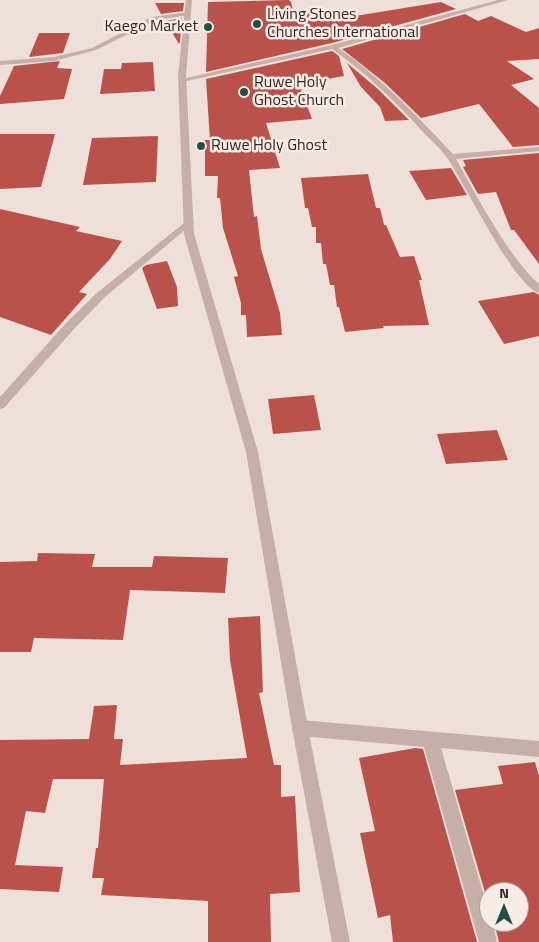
<!DOCTYPE html>
<html>
<head>
<meta charset="utf-8">
<style>
  body { margin:0 }
  #map { position:relative; width:539px; height:942px; overflow:hidden; background:#eee0d9; font-family:"Titillium Web",sans-serif }
  canvas { display:block }
  .north { position:absolute; left:479px; top:882px; width:50px; height:50px; box-sizing:border-box; background:#f7ebe5; border:1px solid #a89d99; border-radius:50%; rotate:0deg; font-size:14px; font-weight:700; line-height:20px; text-align:center; color:#322826 }
  .north::after { content:''; display:block; margin:auto; width:18px; height:22px; background:#204f4a; clip-path:polygon(50% 0,100% 100%,50% 72%,0 100%) }
</style>
</head>
<body>
<div id="map">
<canvas width="539" height="942"></canvas>
<div class="north">N</div>
</div>
<script>
const ctx = document.querySelector('canvas').getContext('2d');
ctx.lineJoin = 'round';
function paint(path, color) { ctx.fillStyle = color; ctx.fill(path, 'evenodd'); }
function strokePath(path, color, width, dash) { ctx.strokeStyle = color; ctx.lineWidth = width; ctx.lineCap = dash ? 'butt' : 'round'; ctx.setLineDash(dash || []); ctx.stroke(path); }
function write(font, color, halo, rows, align = 'center') {
  ctx.font = font + ' "Titillium Web",sans-serif'; ctx.lineWidth = 5; ctx.setLineDash([]); ctx.textBaseline = 'middle'; ctx.strokeStyle = halo; ctx.fillStyle = color; for (const [text, x, y, turn = 0] of rows) {
    ctx.save(); ctx.translate(x, y); ctx.rotate((+turn || 0) * Math.PI / 180); ctx.textAlign = isNaN(turn) ? turn : align; if (halo) ctx.strokeText(text, 0, 0); ctx.fillText(text, 0, 0); ctx.restore();
  }
}
const building = new Path2D(`
  M289 0 291 2 294 15 312 13 316 17 346 13 349 17 441 2 456 9 332 43 206 72 208 2Z
  M155 3H184L183 11 161 14Z
  M465 14 478 21 491 16 526 32 539 28V59L507 61 534 79 511 85 539 108V145L513 147 479 104 421 118 385 83 342 49Z
  M182 18 180 42 179 44 165 21Z
  M39 33H70L63 53 29 57Z
  M332 51 339 56 344 76 299 84 312 119 266 123 280 168 249 170 254 217 257 216 261 249 280 313 282 335 247 337 246 315H241V303L234 277 238 276 223 228 220 198H217L218 176H205V140H210L206 79Z
  M60 61 57 68 72 69 64 99 0 104V96L14 66Z
  M153 62 155 91 100 94 104 69H121L122 63Z
  M347 63 378 89 409 120 385 121 380 107 361 87Z
  M0 134H55L41 187 0 189Z
  M158 136 156 182 83 185 92 138Z
  M539 153V264L514 230H511L496 192 478 194 463 167 466 166 463 160Z
  M451 168 467 195 426 200 409 171Z
  M368 174 376 208H380L384 225H386L400 257 414 256 422 280H419L429 325 383 326 384 328 345 332 339 307H337L334 285H330L326 264H323L321 243H316V227H312L308 208H305L301 178Z
  M0 209 80 227 76 231 122 241 110 259 79 292 87 294 51 335 0 317Z
  M167 261 177 287 178 306 157 309 142 268 146 265Z
  M534 292 539 295V336L504 344 478 301Z
  M314 395 321 430 273 434 268 399Z
  M497 430 508 460 446 464 437 434Z
  M38 553 95 554 92 567H152L154 556 228 558 225 593 130 590 123 640 34 638 31 652H0V562L37 561Z
  M260 616 263 692 259 693 274 765H281V797L295 796 300 892 270 894 271 942H208V901L101 895 104 878H92L96 848H98L104 779H53L45 813 26 811 15 865 63 867 59 892 0 889V740L89 739 94 706 117 705 114 739H123L120 765 247 758 230 660 228 618Z
  M415 748 423 749 477 942H393L390 915 378 918 360 833 375 831 359 758Z
  M535 762 539 776V942H499L494 922H519V892H489V906L455 790 503 784 498 766Z`);
const minor = new Path2D(`
  M498 0H508L338 48C382 78 417 116 453 154L539 147V151L456 159C478 198 507 255 539 284V293C514 286 465 184 448 159 441 149 431 140 422 131 394 100 366 73 332 49L182 82 178 80 332 45Z
  M188 12 191 14 190 15 156 20 96 50 54 61 0 65V61L54 57 92 48 152 17Z
  M189 219 194 222 192 224 105 297 74 329 4 408 0 409V397L66 323 97 293Z
  M300 720 539 741V757L441 748 489 913V922H492L497 942H479L424 747 300 736 294 734 292 728 294 722Z`);
const tertiary = new Path2D(`
  M186 0H192L186 76 194 234 258 452 308 728 350 942H332L292 728 246 452 184 234 178 76Z`);
const markers = [
  [257,24,5,"#204f4a"],
  [208,27,5,"#204f4a"],
  [244,92,5,"#204f4a"],
  [201,146,5,"#204f4a"]
];
const farPoinames = [
  ["Living Stones",267,15],
  ["Churches International",267,33],
  ["Kaego Market",198,27,"right"],
  ["Ruwe Holy",254,83],
  ["Ghost Church",254,101],
  ["Ruwe Holy Ghost",211,146]
];
paint(building, '#ba524c');
paint(minor, '#c5afa7');
paint(tertiary, '#c5afa7');
for (const [x, y, r, color] of markers) { const dot = new Path2D(); dot.arc(x, y, r, 0, 2 * Math.PI); ctx.fillStyle = color; ctx.fill(dot); strokePath(dot, '#f7ebe5', 2); }
write('16px', '#322826', '#f7ebe5', farPoinames, 'left');
</script>
</body>
</html>
